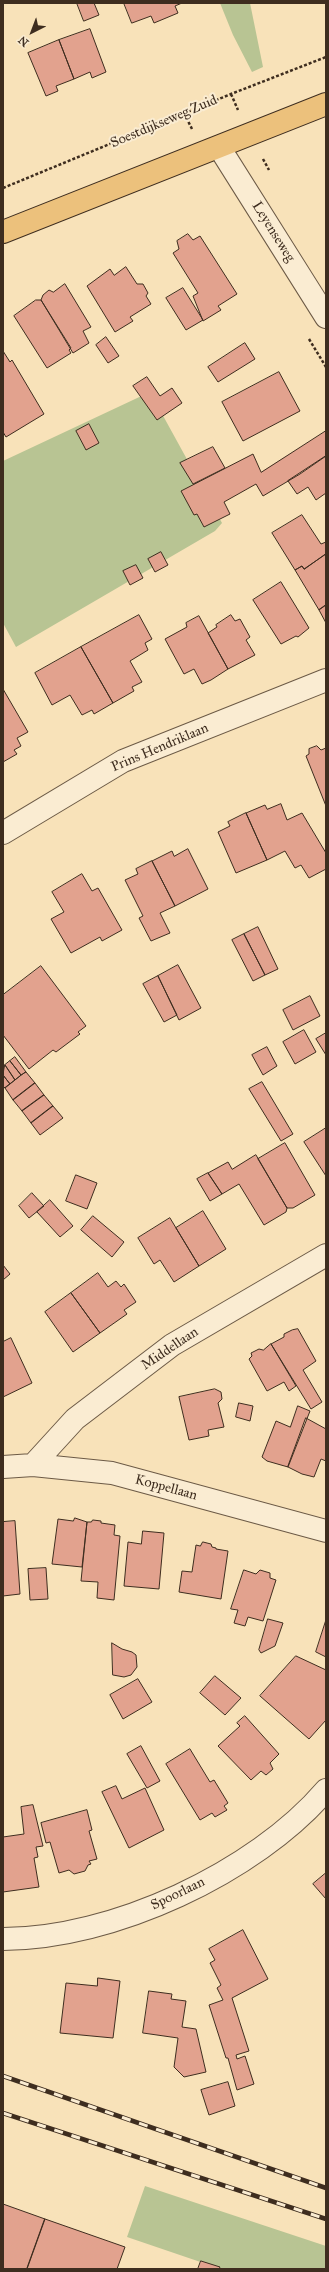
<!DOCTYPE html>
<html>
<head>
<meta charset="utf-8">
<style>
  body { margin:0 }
  #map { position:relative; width:329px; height:2272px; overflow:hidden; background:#f8e2b9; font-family:"IM FELL Great Primer",serif }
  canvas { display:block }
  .frame { position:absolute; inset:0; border:4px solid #3e2d1f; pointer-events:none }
  .north { position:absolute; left:12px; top:12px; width:40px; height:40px; -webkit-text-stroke:3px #faecd2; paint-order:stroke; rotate:222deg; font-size:11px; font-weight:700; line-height:16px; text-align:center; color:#3e2d1f }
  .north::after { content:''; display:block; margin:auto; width:14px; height:18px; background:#3e2d1f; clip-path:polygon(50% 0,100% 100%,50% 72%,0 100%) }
</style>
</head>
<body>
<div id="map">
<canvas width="329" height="2272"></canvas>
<div class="frame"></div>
<div class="north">N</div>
</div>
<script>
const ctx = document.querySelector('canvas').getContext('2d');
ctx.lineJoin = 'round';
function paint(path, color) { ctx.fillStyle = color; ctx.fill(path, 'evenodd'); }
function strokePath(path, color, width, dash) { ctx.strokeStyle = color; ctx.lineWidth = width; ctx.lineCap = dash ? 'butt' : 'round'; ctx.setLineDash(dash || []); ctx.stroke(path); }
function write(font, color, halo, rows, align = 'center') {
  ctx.font = font + ' "IM FELL Great Primer",serif'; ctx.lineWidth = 4; ctx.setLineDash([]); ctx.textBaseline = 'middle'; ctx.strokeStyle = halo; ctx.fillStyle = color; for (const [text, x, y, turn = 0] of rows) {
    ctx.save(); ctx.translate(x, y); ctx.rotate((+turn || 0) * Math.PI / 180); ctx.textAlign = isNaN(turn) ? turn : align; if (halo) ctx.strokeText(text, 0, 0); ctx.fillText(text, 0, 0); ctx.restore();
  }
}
const green = new Path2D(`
  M220 3H250L263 67 252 72 233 35Z
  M150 392 222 523 215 531 16 647 3 623V461Z
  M145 2186 326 2246V2269H221L127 2237Z`);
const building = new Path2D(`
  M77 3H94L99 15 84 21Z
  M124 3H182L175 6 178 13 154 23 151 16 132 23Z
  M90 29 106 72 92 78 90 72 74 79 59 40Z
  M59 40 74 79 56 86 58 91 46 96 28 53Z
  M188 234 193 240 200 236 237 294 218 306 221 310 203 321 193 296 198 293 173 253 179 249 177 241Z
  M126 267 137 284H143L148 293 146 296 151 304 130 317 133 321 115 332 87 286 110 269 114 275Z
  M65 284 91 327 83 331 89 343 73 353 41 300 43 295 49 290 53 292Z
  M183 288 203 320 186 330 166 298Z
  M36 300H41L71 348 69 350 71 353 47 368 14 316Z
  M106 337 119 356 108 363 96 345Z
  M245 343 255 359 218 382 208 367Z
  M3 351 10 362 12 360 44 414 6 437 3 432Z
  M279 372 300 411 243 441 222 402Z
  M147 377 160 396 172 388 182 403 157 420 133 386Z
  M89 424 99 443 86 450 76 431Z
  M326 431V456L300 474 263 496 256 484 224 502 230 514 204 527 197 514 194 515 181 491 253 454 261 472Z
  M213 447 225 468 193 484 180 463Z
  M326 456V493L316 500 308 487 297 494 288 481Z
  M302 515 321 544 326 542V554L304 569 302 566 295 570 272 533Z
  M161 552 168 565 155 572 148 559Z
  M326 554V605L319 610 295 570 302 566 304 569Z
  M136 565 143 578 130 585 123 571Z
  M281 582 309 628 298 637 296 636 281 644 253 600Z
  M326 605V623L319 610Z
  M139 615 152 639 145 643 148 650 130 661 142 682 132 687 134 691 113 703 81 647Z
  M231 615 235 621 240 619 250 637 246 640 255 655 228 669 208 633 217 627 216 625Z
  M199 616 228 669 211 680 202 684 194 669 184 674 165 639 187 627 186 623Z
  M81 647 113 703 94 714 92 710 82 715 70 695 52 705 35 673Z
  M3 689 28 732 17 738 21 746 14 750 17 754 3 762Z
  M317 746 321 750 326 748V806L306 756 309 754V749Z
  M281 804 287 820 302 813 326 853V869L309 878 301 865 295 868 285 851 267 860 246 813 265 805 267 809Z
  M246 813 267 860 236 873 218 832 230 826 228 822Z
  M188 849 208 889 175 906 152 861 172 851 174 856Z
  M152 861 175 906 160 913 170 933 151 941 139 918 143 916 125 880 138 874 136 869Z
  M82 874 92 891 98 888 122 930 102 941 100 937 71 953 51 919 64 912 52 892Z
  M258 927 278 969 265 975 244 934Z
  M244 934 265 975 253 981 232 940Z
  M178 965 201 1008 179 1020 158 976Z
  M41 966 86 1026 78 1032 80 1034 56 1052 53 1050 29 1069 3 1035V995Z
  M158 976 177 1015 164 1022 143 984Z
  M310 996 320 1016 293 1030 283 1010Z
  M304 1030 316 1052 295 1064 283 1042Z
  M326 1033V1055L316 1039Z
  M267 1047 277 1066 263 1075 252 1055Z
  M15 1057 26 1072 21 1075 10 1061Z
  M10 1061 21 1075 15 1080 5 1065Z
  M5 1065 15 1080 10 1084 3 1075Z
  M26 1072 35 1083 13 1100 5 1088Z
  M3 1075 10 1084 5 1088 3 1086Z
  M262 1082 293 1134 281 1141 249 1089Z
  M35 1083 44 1095 22 1111 13 1100Z
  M44 1095 53 1106 31 1123 22 1111Z
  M53 1106 63 1118 40 1135 31 1123Z
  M326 1128V1176L304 1142Z
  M285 1143 315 1195 293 1208H287L258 1159Z
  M256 1155 287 1208 286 1212 264 1225 239 1184 222 1194 208 1173 228 1162 232 1169Z
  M208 1173 222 1194 210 1201 197 1179Z
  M76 1175 97 1183 87 1209 66 1201Z
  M32 1193 44 1206 29 1218 19 1206Z
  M50 1200 73 1226 60 1237 37 1212Z
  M203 1211 226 1249 199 1266 176 1228Z
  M93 1216 124 1242 112 1257 81 1230Z
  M170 1218 199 1266 174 1282 160 1260 154 1264 138 1238Z
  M3 1265 10 1274 3 1280Z
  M98 1273 108 1287 116 1281 121 1287 124 1284 136 1302 124 1310 127 1314 100 1333 71 1293Z
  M71 1293 100 1333 73 1352 45 1312Z
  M298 1329 316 1361 303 1370 322 1402 311 1409 271 1344 284 1337V1334L292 1330Z
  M11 1338 32 1383 3 1397V1342Z
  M271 1344 296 1386 289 1391 284 1382 267 1391 249 1359 252 1356 251 1353 259 1349 263 1350Z
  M215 1389 221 1392 222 1399 218 1403 224 1427 208 1430 209 1436 189 1440 179 1397Z
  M239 1403 253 1406 250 1421 236 1417Z
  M298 1406 310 1411 288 1467 267 1461 262 1457 276 1421 290 1427Z
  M306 1418 326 1429V1461L321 1459 314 1477 302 1474 288 1467Z
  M75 1518 87 1522 82 1567 52 1564 58 1519 73 1521Z
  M93 1520 101 1521V1523L115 1525 114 1535 120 1536 114 1600 97 1598 98 1582 81 1581 87 1522H91Z
  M15 1521 20 1594 3 1596V1522Z
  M143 1531 164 1533 159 1589 124 1586 128 1542 141 1544Z
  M203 1542 211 1544 212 1547 216 1548V1549L228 1551 221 1599 179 1592 182 1571 192 1572 196 1545 200 1546Z
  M46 1568 48 1599 30 1600 28 1569Z
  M244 1570 256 1574 260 1570 270 1573V1578L276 1580 263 1621 248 1617 245 1626 234 1623 238 1610 231 1609Z
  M268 1619 283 1623 275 1646 261 1653 259 1650Z
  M326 1620V1657L316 1652Z
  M112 1643 122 1649 132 1652 136 1655 137 1667 131 1675 124 1677 113 1675Z
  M296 1656 326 1670V1720L309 1739 260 1696Z
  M215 1676 241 1698 225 1715 200 1693Z
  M138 1679 152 1702 123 1719 110 1695Z
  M245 1716 279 1754 270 1763 273 1769 266 1775 261 1771 251 1780 218 1746 240 1726 237 1723Z
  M141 1746 160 1781 147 1788 127 1754Z
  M190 1749 210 1782 214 1780 228 1803 224 1806 227 1810 215 1817 212 1813 200 1820 166 1764Z
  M116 1786 122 1799 145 1788 164 1830 129 1848 102 1792Z
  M33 1805 43 1846 36 1847 38 1857 34 1858 39 1887 3 1892V1837L24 1834 21 1807Z
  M87 1810 92 1830 89 1831 97 1859 89 1861 91 1864 88 1865 85 1871 74 1874 69 1870 59 1873 50 1842 46 1843 41 1823Z
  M326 1873V1899L313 1884Z
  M243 1930 268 1979 232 1998 249 2051 236 2055 237 2059 245 2056 254 2084 237 2090 228 2058H226L209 2005 223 2000 217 1988 221 1985 210 1963 215 1960 209 1949Z
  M98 1978 120 1981 113 2038 60 2033 66 1983 97 1986Z
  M149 1991 172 1994 171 1999 186 2001 182 2027 196 2029 206 2072 184 2077 174 2067 178 2038 143 2033Z
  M228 2082 235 2106 209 2115 201 2090Z
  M3 2204 45 2219 27 2269H3Z
  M45 2219 125 2247 117 2269H27Z
  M201 2261 220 2267 219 2269H198Z`);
const path = new Path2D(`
  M231 94 238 110
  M184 113 192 129
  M263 159 269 170
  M3 188 231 94 326 57
  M309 339 326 367`);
const minor = new Path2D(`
  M219 147 326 317
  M3 833 123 761 326 680
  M33 1465 75 1419 172 1345 326 1255
  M3 1467 33 1465 112 1473 326 1531
  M3 1939C112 1939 255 1873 326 1790`);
const major = new Path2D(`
  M3 232 326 104`);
const rail = new Path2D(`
  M3 2076 326 2188
  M3 2113 326 2219`);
const streetNames = [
  ["Soestdijkseweg Zuid",164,122,-23],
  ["Leyenseweg",273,232,58],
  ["Prins Hendriklaan",160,748,-23],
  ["Middellaan",170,1349,-34],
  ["Koppellaan",166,1488,15],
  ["Spoorlaan",178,1894,-26]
];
paint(green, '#b8c493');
paint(building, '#e2a28e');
strokePath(building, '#3e2d1f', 1);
strokePath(minor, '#6c5a46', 24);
strokePath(major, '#3e2d1f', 24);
strokePath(path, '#3e2d1f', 2.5, [3, 2]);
strokePath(minor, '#faecd2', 22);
strokePath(major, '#ecc17c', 22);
strokePath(rail, '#3e2d1f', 4.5);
strokePath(rail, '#faecd2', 3, [9]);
write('14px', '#3e2d1f', '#faecd2', streetNames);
</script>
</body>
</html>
